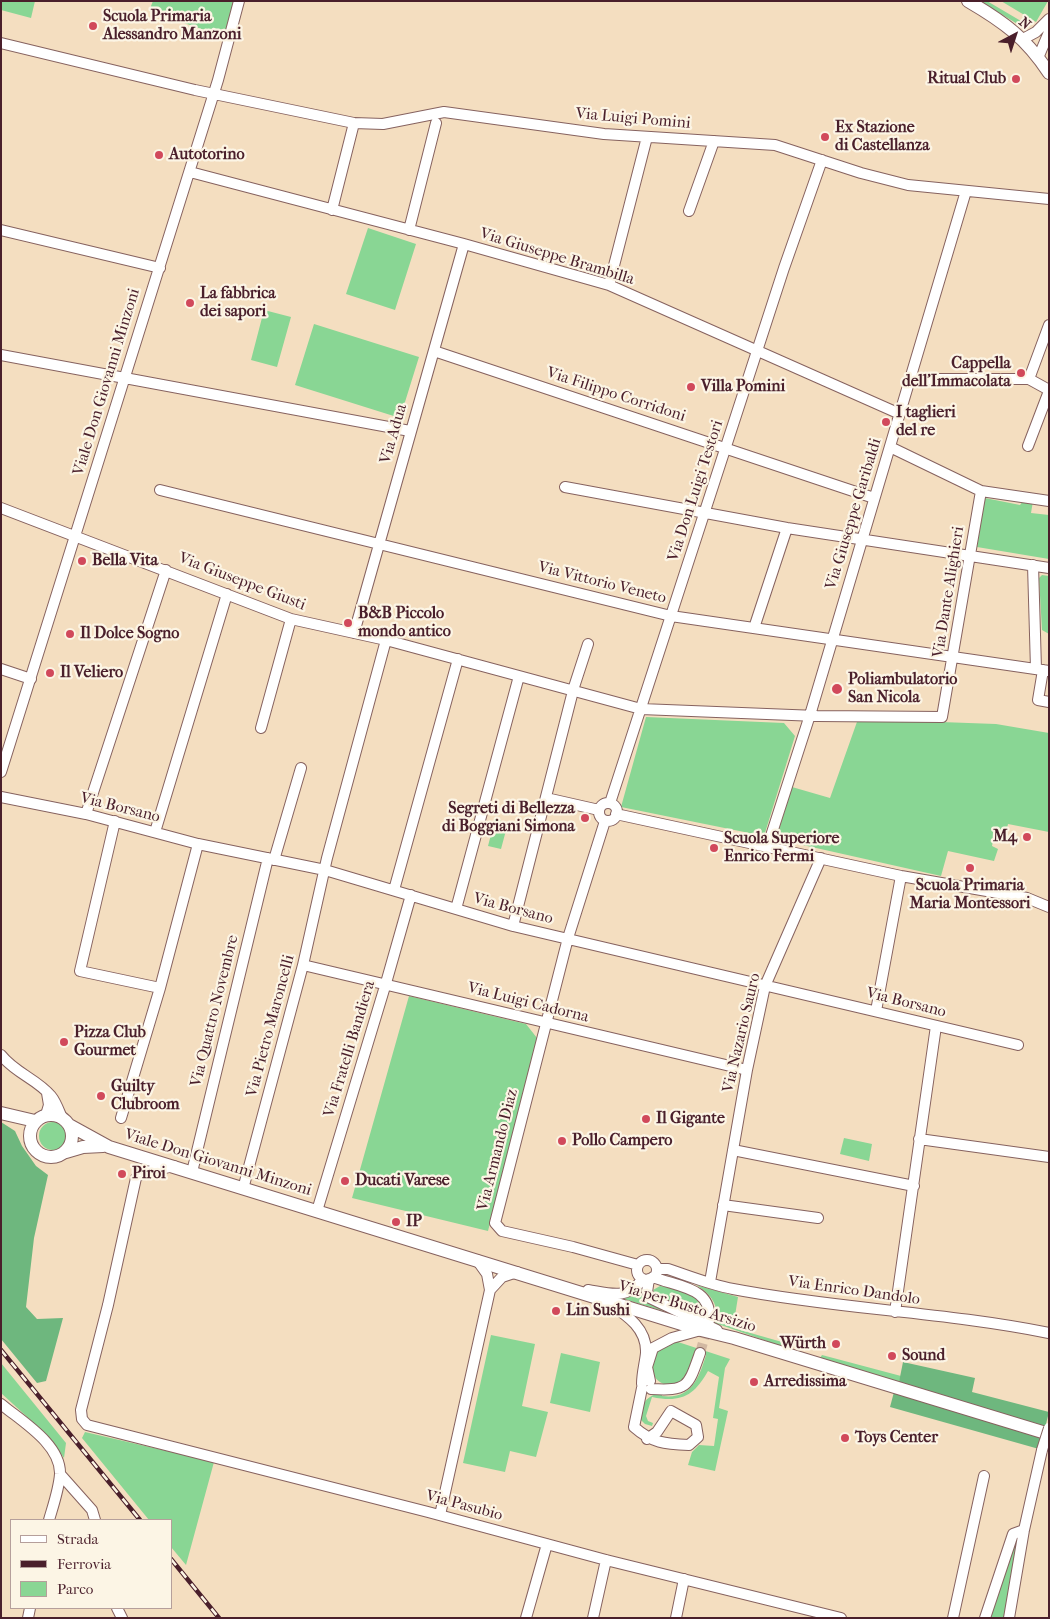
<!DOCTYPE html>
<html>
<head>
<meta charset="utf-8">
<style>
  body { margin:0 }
  #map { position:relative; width:1050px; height:1619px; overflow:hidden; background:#f4dec0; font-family:"IM FELL French Canon",serif }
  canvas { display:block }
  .frame { position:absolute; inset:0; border:2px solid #4a1f2b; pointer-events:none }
  .legend { position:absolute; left:10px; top:1519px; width:162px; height:90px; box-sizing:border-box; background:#fcf5e5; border:1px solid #b59f9b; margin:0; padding:6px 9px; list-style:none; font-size:15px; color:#4a1f2b }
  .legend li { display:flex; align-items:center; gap:10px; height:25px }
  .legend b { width:25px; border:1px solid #b59f9b }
  .north { position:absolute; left:990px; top:10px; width:50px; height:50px; -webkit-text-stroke:4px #fcf5e5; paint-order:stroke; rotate:40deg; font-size:14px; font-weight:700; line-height:20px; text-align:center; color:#4a1f2b }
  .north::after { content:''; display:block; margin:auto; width:18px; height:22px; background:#4a1f2b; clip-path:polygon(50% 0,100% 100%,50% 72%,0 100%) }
</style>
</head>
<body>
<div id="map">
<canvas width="1050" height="1619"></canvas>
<div class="frame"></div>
<ul class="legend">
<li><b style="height:6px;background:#fff"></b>Strada</li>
<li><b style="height:6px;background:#4a1f2b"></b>Ferrovia</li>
<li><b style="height:14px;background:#89d694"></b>Parco</li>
</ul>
<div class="north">N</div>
</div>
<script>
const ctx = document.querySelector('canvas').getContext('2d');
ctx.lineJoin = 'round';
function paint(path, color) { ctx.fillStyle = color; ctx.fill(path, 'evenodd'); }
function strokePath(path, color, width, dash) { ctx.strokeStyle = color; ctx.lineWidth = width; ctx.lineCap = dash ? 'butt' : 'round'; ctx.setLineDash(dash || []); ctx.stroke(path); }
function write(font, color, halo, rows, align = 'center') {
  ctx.font = font + ' "IM FELL French Canon",serif'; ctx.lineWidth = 4.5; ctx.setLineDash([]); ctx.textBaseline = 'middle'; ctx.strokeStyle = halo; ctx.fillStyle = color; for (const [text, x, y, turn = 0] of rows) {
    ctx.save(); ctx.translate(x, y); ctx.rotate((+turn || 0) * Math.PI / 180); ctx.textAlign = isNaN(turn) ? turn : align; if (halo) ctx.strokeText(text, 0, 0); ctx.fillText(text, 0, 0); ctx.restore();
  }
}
const green = new Path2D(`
  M1 1H35L31 18 1 10Z
  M153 1H234L225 37 149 11Z
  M980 1H987L1026 24 1027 27 1024 28Z
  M1001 1H1048L1036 22Z
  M368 228 416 244 395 310 346 294Z
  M264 310 291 317 277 367 251 360Z
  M314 324 419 357 400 418 295 385Z
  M985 498 1020 505 1023 501H1033L1031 513 1049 515V559L977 547Z
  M1042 575 1049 576V634L1042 630 1039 578Z
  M646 717 784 723 795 736 764 836 621 807Z
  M858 719 996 724 1049 733V832L1008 824 1006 833 995 831 992 846 998 849 994 861 948 851 941 876 776 839 792 787 830 798Z
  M495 819 508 823 501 849 488 846Z
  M409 996 526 1024 537 1038 488 1231 352 1198Z
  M39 1136a14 14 0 1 1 28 0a14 14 0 1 1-28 0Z
  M844 1138 872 1144 869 1161 840 1154Z
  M696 1285 738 1297 733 1328 782 1342 781 1346 715 1323C720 1305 711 1294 696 1285Z
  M660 1286C678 1289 709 1295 704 1319L656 1297 653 1290Z
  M642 1287 643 1290 673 1314 624 1299 636 1293Z
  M491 1335 535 1344 522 1406 548 1412 536 1457 510 1451 505 1472 463 1463Z
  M670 1342H678L730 1359 725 1368 719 1408 728 1411 715 1471 688 1465 692 1452 699 1445 714 1446 718 1419 713 1418 719 1377 708 1371C694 1396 681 1403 652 1397L646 1416 648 1421 653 1423 652 1426 645 1424 640 1419C641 1404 646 1395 662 1393V1396C691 1400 699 1378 706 1355L697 1352 684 1382 669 1386C650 1380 652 1371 654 1353Z
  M561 1353 600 1362 590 1412 550 1403Z
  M822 1355 901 1376 899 1382 820 1358Z
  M1 1363 66 1443 64 1458 50 1438 1 1393Z
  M85 1432 214 1462 186 1565 171 1547V1520H149L82 1438Z
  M1021 1534 1005 1618H989L1008 1557Z`);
const forest = new Path2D(`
  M1 1122 15 1131 22 1146 36 1166 48 1175 34 1238 26 1307 37 1319 63 1318 46 1381 37 1383 1 1339Z
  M903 1362 975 1378 972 1392 1049 1412 1045 1428 899 1382Z
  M894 1392 1042 1438 1039 1449 890 1407Z`);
const minorTunnel = new Path2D(`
  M700 1353 708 1325`);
const minor = new Path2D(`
  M1023 39 1036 32 1049 19
  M1 43 195 90 354 123 383 124 444 112 604 134 775 145 861 173 908 185 1049 199
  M1038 58 1049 32
  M190 172 464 244 609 285 900 414
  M332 210 354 123
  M689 211 714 141
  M1 230 160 268
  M409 230 436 123
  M609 285 647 137
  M434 351 874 498
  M1 355 410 431
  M911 379H1029L1049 390
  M1029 379 1049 325
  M1028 446 1049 391
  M890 447 981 491 1049 501
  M565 487 787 528 1049 568
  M160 490 671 616 1049 671
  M1 508 291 619 386 640 641 709 817 716 942 717 981 491
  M1033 565 1036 669
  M754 628 787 528
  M354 633 464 244
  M1 669 31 679
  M1043 670 1038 700 1049 702
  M261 728 291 619
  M1 772 218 80 239 1
  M1 797 86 814 198 844 325 870 513 926 1018 1045
  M546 798 599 810
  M610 803 784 268 822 160
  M599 812a9 9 0 1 1 18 0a9 9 0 1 1-18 0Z
  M86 814 166 570
  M616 814 901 876 1027 898 1049 907
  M115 821 80 971 160 988
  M605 821 568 938 495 1223 502 1231 573 1247 638 1265
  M155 832 227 594
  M768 845 810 715 966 191
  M274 860 301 768
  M394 890 458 659
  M456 909 519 676
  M513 926 574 687 588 644
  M303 965 747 1070
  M876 1011 901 876
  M1 1055C15 1073 37 1079 51 1096 56 1102 59 1111 62 1118
  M46 1115 49 1105 47 1093
  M121 1118 160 988 198 844
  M919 1139 1049 1157
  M733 1150 914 1186
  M174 1166 142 1173 136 1178 108 1305 81 1410 82 1419 87 1425 428 1512 606 1560 841 1618
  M192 1172 268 858
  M243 1189 303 965 327 858 386 640
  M723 1205 818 1218
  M317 1211 386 983 411 895
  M637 1270a10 10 0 1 1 20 0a10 10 0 1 1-20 0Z
  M657 1269H668C689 1276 711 1285 733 1289 837 1309 945 1312 1049 1333
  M653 1277C678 1287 713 1287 709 1321
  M649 1279 647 1292 650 1298 717 1330
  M710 1282 747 1070 765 986 821 858
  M490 1290 502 1277 517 1272
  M588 1290C612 1294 626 1300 643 1279
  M610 1304C628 1316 647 1329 646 1353 645 1363 642 1373 642 1384
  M895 1312 936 1026
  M650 1381 647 1367 653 1348 672 1338 701 1330
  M642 1388 634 1427C652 1443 665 1444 689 1445L698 1437 696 1425 671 1411 657 1432 647 1439
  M651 1389C688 1391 688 1387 700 1353
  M1 1404C21 1421 61 1444 60 1474 59 1489 53 1506 49 1520
  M60 1474 92 1510 95 1520
  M440 1515 490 1290 487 1274 477 1260
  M117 1608 122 1618
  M28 1618 30 1608
  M526 1618 547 1544
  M593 1618 606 1560
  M676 1618 684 1579
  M953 1618 984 1476
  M985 1618 1013 1534 1024 1530
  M1009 1618 1024 1530 1042 1450`);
const major = new Path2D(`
  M968 1C1004 22 1026 38 1049 73
  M1 1113 35 1121
  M30 1136a21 21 0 1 1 42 0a21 21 0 1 1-42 0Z
  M69 1125 109 1147 701 1330 734 1338 1049 1434
  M66 1152 83 1147 103 1146`);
const rail = new Path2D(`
  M1 1350 140 1520
  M171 1559 219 1618`);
const minorBridge = new Path2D(`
  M1042 1450 1049 1428`);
const markers = [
  [93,26,5,"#d1495b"],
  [1016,79,5,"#d1495b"],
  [825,137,5,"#d1495b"],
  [159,155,5,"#d1495b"],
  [190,303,5,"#d1495b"],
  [1021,373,5,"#d1495b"],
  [691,387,5,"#d1495b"],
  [886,422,5,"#d1495b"],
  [82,561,5,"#d1495b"],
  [348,623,5,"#d1495b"],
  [70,634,5,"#d1495b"],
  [50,673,5,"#d1495b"],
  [837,689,6,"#d1495b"],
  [585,818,5,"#d1495b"],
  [1027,837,5,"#d1495b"],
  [714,848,5,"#d1495b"],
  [970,868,5,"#d1495b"],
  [64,1042,5,"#d1495b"],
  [101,1096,5,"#d1495b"],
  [646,1119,5,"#d1495b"],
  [562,1141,5,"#d1495b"],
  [122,1174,5,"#d1495b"],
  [345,1181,5,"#d1495b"],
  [396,1222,5,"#d1495b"],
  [556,1311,5,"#d1495b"],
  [836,1344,5,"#d1495b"],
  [892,1356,5,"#d1495b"],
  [754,1382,5,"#d1495b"],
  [845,1438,5,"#d1495b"]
];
const poiNames = [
  ["Scuola Primaria",103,17],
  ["Alessandro Manzoni",103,35],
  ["Ritual Club",1006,79,"right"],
  ["Ex Stazione",835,128],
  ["di Castellanza",835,146],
  ["Autotorino",169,155],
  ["La fabbrica",200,294],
  ["dei sapori",200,312],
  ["Cappella",1011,364,"right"],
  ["dell'Immacolata",1011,382,"right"],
  ["Villa Pomini",701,387],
  ["I taglieri",896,413],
  ["del re",896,431],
  ["Bella Vita",92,561],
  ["B&B Piccolo",358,614],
  ["mondo antico",358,632],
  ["Il Dolce Sogno",80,634],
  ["Il Veliero",60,673],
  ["Poliambulatorio",848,680],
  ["San Nicola",848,698],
  ["Segreti di Bellezza",575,809,"right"],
  ["di Boggiani Simona",575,827,"right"],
  ["M4",1017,837,"right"],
  ["Scuola Superiore",724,839],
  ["Enrico Fermi",724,857],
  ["Scuola Primaria",970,886,"center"],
  ["Maria Montessori",970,904,"center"],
  ["Pizza Club",74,1033],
  ["Gourmet",74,1051],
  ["Guilty",111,1087],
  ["Clubroom",111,1105],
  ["Il Gigante",656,1119],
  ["Pollo Campero",572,1141],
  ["Piroi",132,1174],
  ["Ducati Varese",355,1181],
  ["IP",406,1222],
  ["Lin Sushi",566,1311],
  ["Würth",826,1344,"right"],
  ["Sound",902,1356],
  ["Arredissima",764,1382],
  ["Toys Center",855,1438]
];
const streetNames = [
  ["Via Luigi Pomini",633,119,5],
  ["Via Giuseppe Brambilla",557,257,17],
  ["Viale Don Giovanni Minzoni",107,382,-73],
  ["Via Filippo Corridoni",616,395,18],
  ["Via Adua",394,434,-74],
  ["Via Don Luigi Testori",696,491,-72],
  ["Via Giuseppe Garibaldi",854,514,-73],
  ["Via Giuseppe Giusti",242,582,21],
  ["Via Vittorio Veneto",602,583,14],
  ["Via Dante Alighieri",949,592,-81],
  ["Via Borsano",120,808,14],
  ["Via Borsano",513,909,15],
  ["Via Luigi Cadorna",528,1003,14],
  ["Via Borsano",906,1003,14],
  ["Via Quattro Novembre",215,1011,-76],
  ["Via Pietro Maroncelli",271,1026,-75],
  ["Via Nazario Sauro",742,1033,-77],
  ["Via Fratelli Bandiera",350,1049,-73],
  ["Via Armando Diaz",498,1150,-76],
  ["Viale Don Giovanni Minzoni",218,1163,17],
  ["Via Enrico Dandolo",854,1291,8],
  ["Via per Busto Arsizio",687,1307,17],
  ["Via Pasubio",464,1506,15]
];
paint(green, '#89d694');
paint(forest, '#6eb77e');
strokePath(minorTunnel, '#d2b8a2', 10, [10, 5]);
strokePath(minor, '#86625f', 12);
strokePath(major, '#86625f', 14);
strokePath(minor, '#fff', 10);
strokePath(major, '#fff', 12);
strokePath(rail, '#4a1f2b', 4.5);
strokePath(rail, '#fcf5e5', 2.5, [8]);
strokePath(minorBridge, '#86625f', 12, []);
strokePath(minorBridge, '#fff', 10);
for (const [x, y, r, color] of markers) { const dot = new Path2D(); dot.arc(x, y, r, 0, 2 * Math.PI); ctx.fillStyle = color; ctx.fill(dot); strokePath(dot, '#fcf5e5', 2); }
write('bold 16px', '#4a1f2b', '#fcf5e5', poiNames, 'left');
write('16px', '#4a1f2b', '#fcf5e5', streetNames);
</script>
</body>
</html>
